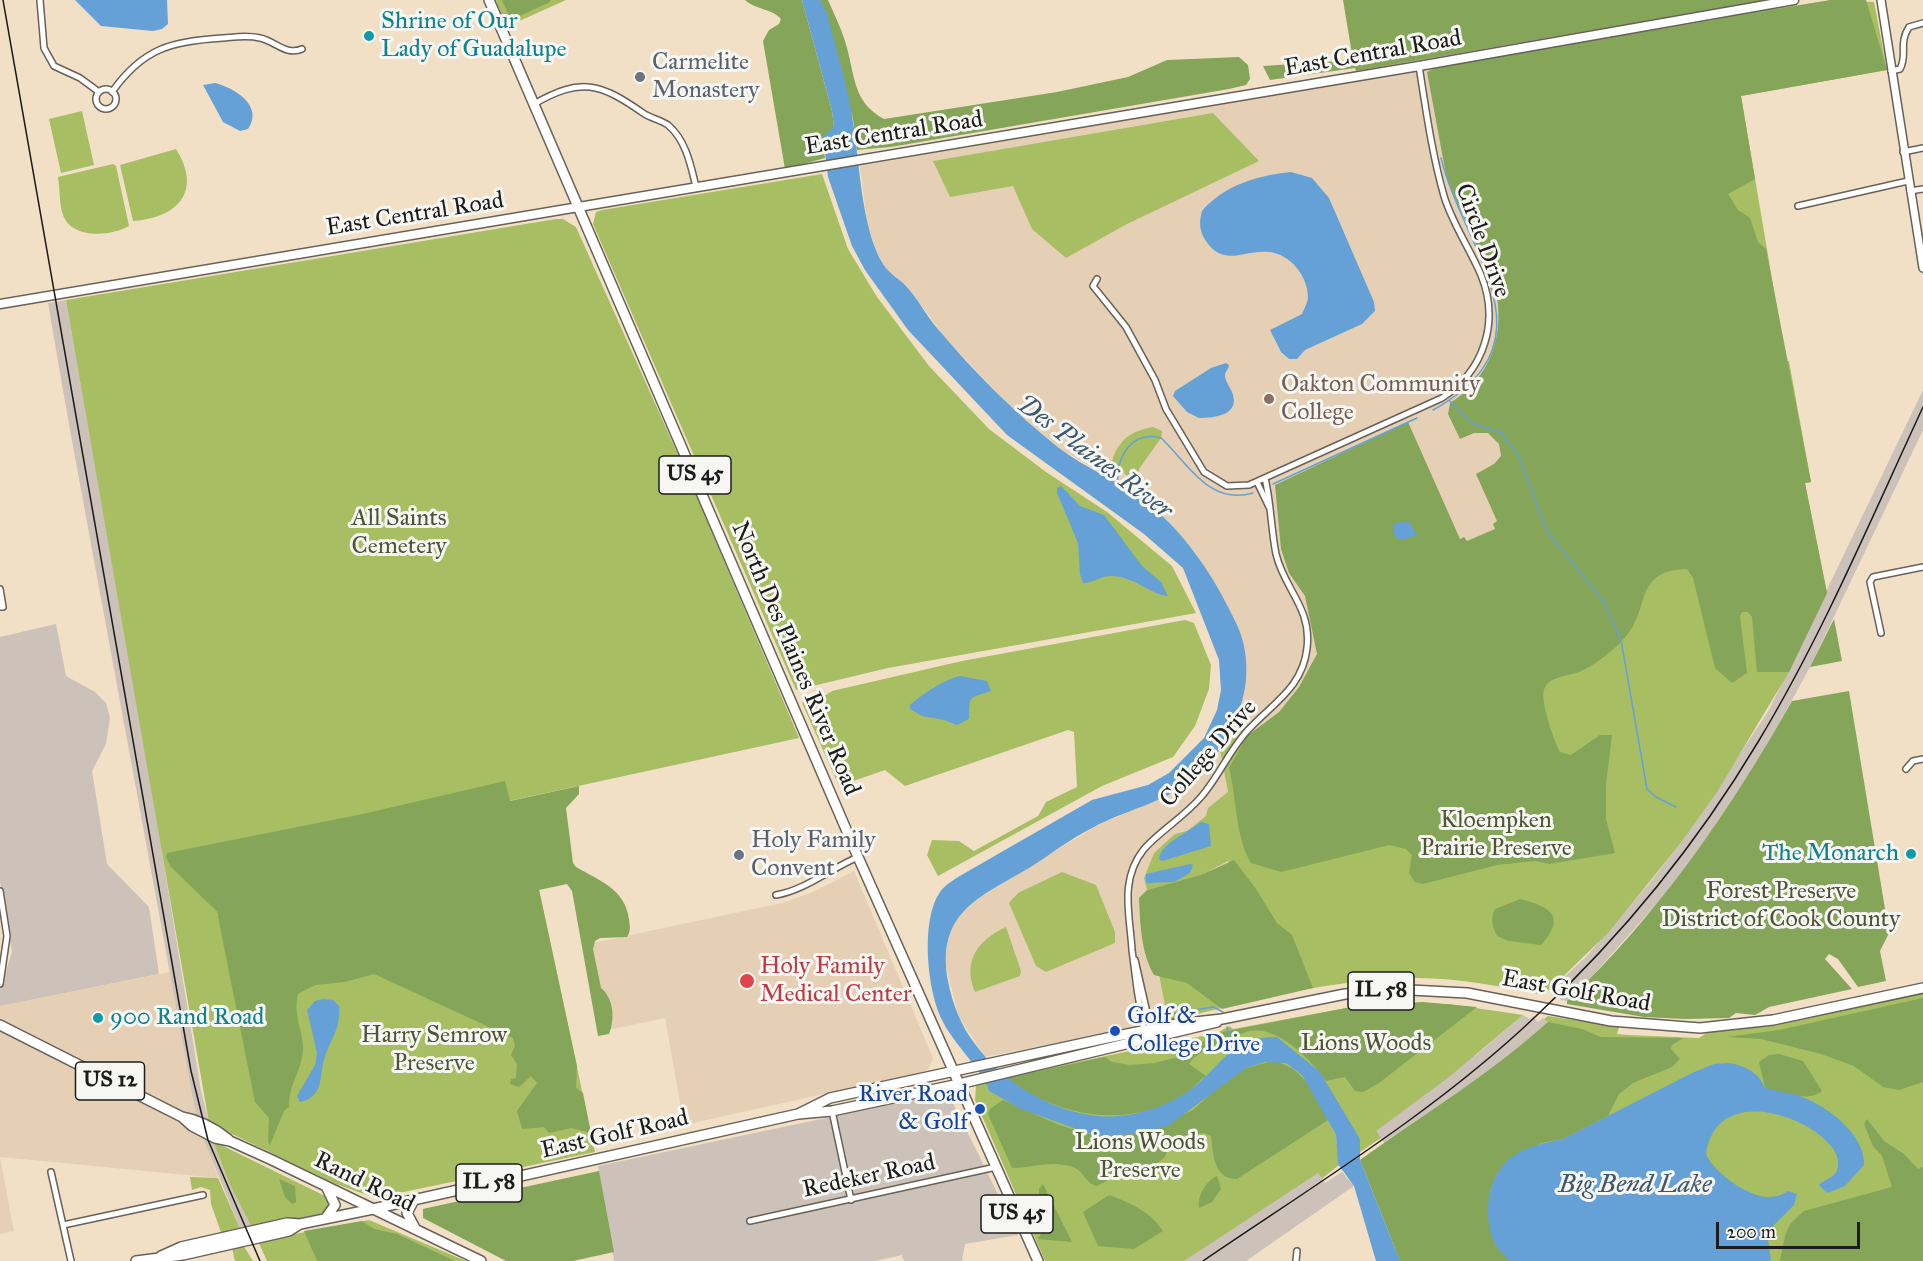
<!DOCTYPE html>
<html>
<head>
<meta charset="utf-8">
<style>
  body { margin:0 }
  #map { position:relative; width:1923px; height:1261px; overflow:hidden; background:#f2e0c6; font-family:"IM FELL Great Primer",serif }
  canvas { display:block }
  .scale { position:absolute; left:1716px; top:1222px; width:144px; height:27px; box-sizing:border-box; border:3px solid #1c1c1c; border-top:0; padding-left:8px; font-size:18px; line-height:21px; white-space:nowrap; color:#1c1c1c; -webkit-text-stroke:4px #f6f6f2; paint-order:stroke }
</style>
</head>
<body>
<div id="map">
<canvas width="1923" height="1261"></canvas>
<div class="scale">200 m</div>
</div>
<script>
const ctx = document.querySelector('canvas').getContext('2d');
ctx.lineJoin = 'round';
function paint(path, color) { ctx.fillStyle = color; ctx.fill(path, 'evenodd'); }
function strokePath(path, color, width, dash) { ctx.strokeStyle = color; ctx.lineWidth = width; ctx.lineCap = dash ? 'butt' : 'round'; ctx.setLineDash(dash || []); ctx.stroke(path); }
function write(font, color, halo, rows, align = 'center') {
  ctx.font = font + ' "IM FELL Great Primer",serif'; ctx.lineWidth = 6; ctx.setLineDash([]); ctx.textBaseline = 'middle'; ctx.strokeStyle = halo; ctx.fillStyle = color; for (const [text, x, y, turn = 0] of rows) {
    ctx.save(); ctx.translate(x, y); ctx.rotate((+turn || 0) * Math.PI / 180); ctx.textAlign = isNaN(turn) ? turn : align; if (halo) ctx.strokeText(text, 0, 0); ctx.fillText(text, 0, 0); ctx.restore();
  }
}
const built = new Path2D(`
  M1478 60 1581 665 1226 740 1230 735 1236 623 1196 553 1170 523 1118 483 1062 450 1010 406 947 340 907 286 884 267 876 250 867 224 860 166Z
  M1220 750 1244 876 1144 897 1168 1021 985 1057 959 1017 945 963 948 933 961 913 985 894 1096 826 1168 795 1203 771Z
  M854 871 933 1058 929 1068 923 1072 684 1125 665 1018 603 1031 588 944 782 903 813 892Z
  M170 972 196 1111 218 1178 0 1157V1006Z
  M0 1158 14 1231 0 1234Z`);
const industrial = new Path2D(`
  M66 300 148 767 201 1091 209 1123 197 1118 192 1093 68 419 48 303Z
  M1923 390V430L1810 667 1756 766 1695 856 1661 899 1585 984 1567 1001 1561 1000 1551 989 1586 957 1648 885 1680 844 1769 710Z
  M56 624 66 676 95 692 106 703 110 718 106 744 92 771 107 864 149 907 159 974 0 1006V990L12 952 0 882V637Z
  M1523 1015 1530 1019 1533 1016 1538 1022 1543 1018 1548 1022 1435 1130 1384 1143 1380 1138 1360 1152V1139L1326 1081 1475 1056Z
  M935 1095 951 1099 1018 1235 965 1244 962 1261H904L902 1255 875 1261H614L598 1166Z
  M202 1135 213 1141 229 1183 252 1228 241 1231Z
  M1338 1148 1339 1165 1322 1179 1325 1183 1342 1172 1354 1186 1246 1261H1184Z`);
const green = new Path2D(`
  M496 0H566L506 27Z
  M1831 0 1874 2 1887 70 1741 96 1786 361H1789L1811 482 1805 483 1827 593 1789 672 1717 792 1680 844 1608 933 1544 995C1502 987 1460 978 1417 978 1332 978 1249 1002 1168 1021L1144 897 1244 876 1228 861 1203 874 1147 890 1144 878 1154 853 1175 834 1187 831 1206 816 1208 808 1228 792 1220 750 1226 740 1581 665 1715 18Z
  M82 111 94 165 61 173 49 119Z
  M1213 113 1259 161 1127 224 1066 258 1032 229 1013 186 950 197 933 161Z
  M176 149C203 192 177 218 133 221L120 165Z
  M113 164 116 166 129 226C112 236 72 240 63 215 59 204 60 189 58 177Z
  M822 174 848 249 877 297 929 366 989 429 1046 472 1107 512 1172 566 1196 613 888 668 796 690 593 224 596 212 602 210Z
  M556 219H563L576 227 697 497 799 738 509 801 169 864 217 912 227 958 539 889 595 1152 375 1198 336 1184 209 1123 66 300Z
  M1153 427 1162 431 1161 438 1139 469 1135 484 1112 461C1119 439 1131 431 1153 427Z
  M1185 620 1194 623 1211 665 1209 689 1195 726 1173 757 1102 786 938 876 927 855 932 840 959 841 974 851 1038 816 1046 802 1077 787 1074 732 1068 730 905 786 885 770 839 786 802 703 805 700 826 695 832 691 962 661Z
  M1062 872 1096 885 1115 932V943L1046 972 1036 966 1009 903 1018 893Z
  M1006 927 1021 971 1020 976 975 992C962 961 978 940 1006 927Z
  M1923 992V1261H1400L1395 1251 1520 1047 1548 1022 1544 1019 1548 1016 1619 1027 1617 1034 1628 1035 1699 1038 1708 1032 1776 1024Z
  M1449 1004 1523 1015 1449 1077 1376 1131 1381 1138 1360 1152V1139L1308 1084 1336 1135 1339 1165 1322 1178 1318 1173 1184 1261H1045L975 1100 976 1086 985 1081 1217 1033 1229 1026 1233 1029 1362 1005Z
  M213 1141 325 1196 332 1205 324 1213 252 1228 229 1183Z
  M190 1177 218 1178 241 1231 222 1235 211 1204 210 1190 201 1187 192 1190Z
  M369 1220 466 1261H267L258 1241Z
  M243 1245 253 1261H235L232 1248Z`);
const forest = new Path2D(`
  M502 0H550V2L511 20Z
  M745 0H802L832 111 834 127 823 147 825 158 785 169 763 41 769 30 779 24 781 19C771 8 756 10 745 0Z
  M820 0H828C835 16 843 32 847 48 855 78 854 103 884 119L1057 92 1128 77 1167 60 1239 57 1248 65 1250 79 1246 85 1229 89 891 147 857 150 853 119Z
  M1343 0H1768L1356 71 1355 68 1270 80 1263 66 1353 60Z
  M1831 0H1866L1887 70 1741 96 1755 179 1728 194 1738 210 1750 218 1758 242 1766 249 1811 482 1805 483 1827 593 1789 672H1757L1752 617 1748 612H1742L1740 617 1747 673 1732 683 1715 668 1693 578 1687 569C1634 570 1650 608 1627 635 1617 648 1594 666 1579 672 1568 676 1547 677 1544 690 1540 701 1554 741 1560 752L1571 755 1600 735H1612L1606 784V819L1615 853 1549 864 1534 861 1497 865 1423 884 1415 882 1409 873 1412 855 1406 849 1389 845 1281 872 1251 863C1235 836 1237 799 1229 768L1247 736 1279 712 1299 687 1317 654 1305 596 1289 573 1281 549 1275 485 1408 422 1460 539 1464 537 1467 541 1495 529 1493 524 1497 521 1476 474 1494 464 1501 456 1499 444 1488 433H1474L1460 439 1448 414 1450 403C1491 378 1506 333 1495 287L1447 180 1427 72 1440 66Z
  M1834 619 1842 661 1810 667Z
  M1849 691 1889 933 1880 951 1886 981 1858 987 1838 959 1829 954 1825 959 1852 989 1769 1007 1755 1015 1736 1013 1729 1018 1685 1019 1644 1017 1567 1004V1001C1659 914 1730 811 1792 701Z
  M505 781 510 801 579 786V794L566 808 573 863 576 867C600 881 625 889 629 919 630 927 631 931 627 937L600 938 595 941 593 949 601 988C614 998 615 1020 609 1034L598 1036 572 891 567 884 539 890 577 1066 576 1088 583 1093 591 1133 571 1128 549 1133 544 1127 522 1129 517 1111 537 1083 531 1076 519 1087 510 1084 511 1079 516 1078 517 1064 511 1055 515 1046 513 1038 374 974 345 982 315 985 298 994C293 1015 302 1027 303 1046 304 1067 288 1085 289 1107L284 1111 270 1145 268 1142 269 1118 255 1102 217 912 170 866 166 857 167 853 363 814Z
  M1234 860 1256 889 1277 923 1292 935 1313 988 1222 1009 1187 983 1154 975C1141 953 1140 922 1139 898L1147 890 1203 874Z
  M1520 899C1552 907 1566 917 1541 945L1509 941 1497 936C1492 925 1490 920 1495 909Z
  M1923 998V1082L1899 1090 1883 1087 1854 1066 1821 1054 1761 1039 1727 1037 1779 1030Z
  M1423 1002 1477 1007 1379 1083 1363 1092 1355 1091 1345 1077 1326 1081C1311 1060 1279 1026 1250 1031 1240 1033 1229 1039 1219 1043 1210 1047 1194 1055 1189 1064L1206 1076C1199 1080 1195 1087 1189 1091 1134 1131 1057 1118 1007 1078L1105 1057 1112 1062 1130 1065 1155 1063 1178 1057 1217 1033 1362 1005Z
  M1548 1022 1582 1029 1601 1037 1683 1038 1672 1045 1671 1049 1680 1059 1672 1067 1633 1083 1619 1094 1608 1116 1563 1139 1541 1143 1507 1161 1498 1172 1490 1191 1488 1213 1496 1246 1510 1261H1400L1360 1160C1423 1115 1490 1074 1548 1022Z
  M1779 1054 1803 1061 1822 1091C1808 1103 1781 1092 1765 1088L1759 1062 1769 1055Z
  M1273 1061C1304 1067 1314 1094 1328 1120L1237 1179C1214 1179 1213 1155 1211 1136L1203 1133 1176 1137 1171 1142 1165 1157 1149 1170 1112 1178 1097 1186C1085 1183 1085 1173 1075 1168 1054 1159 1033 1168 1012 1168L988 1114 990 1109 1003 1100 1059 1125 1096 1136 1136 1134 1193 1110 1222 1084 1246 1068Z
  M1867 1119 1884 1141 1904 1154 1918 1169 1923 1167V1261H1780L1785 1236 1790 1224 1804 1211 1892 1187 1882 1156 1873 1146 1864 1124Z
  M599 1171 614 1252 573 1261H506L423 1218V1209L427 1208Z
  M1217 1176 1221 1189 1212 1202 1199 1208C1197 1196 1206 1181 1217 1176Z
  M279 1179 295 1186 296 1202 292 1204 285 1197Z
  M1043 1184 1072 1242 1038 1239 1050 1219 1039 1196V1189Z
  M1109 1195C1130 1203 1150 1211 1163 1231L1134 1249 1098 1246 1083 1212Z
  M362 1221 374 1229 397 1234 455 1261H317L304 1231Z`);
const water = new Path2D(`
  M75 0H167L168 24 162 29 153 31 101 26Z
  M802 0H820L827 14C836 50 848 86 853 122 860 164 861 228 883 264 889 274 899 278 907 287 918 299 926 315 937 328 974 372 1015 413 1059 448 1084 467 1114 479 1139 497 1184 529 1214 576 1237 625 1249 651 1249 682 1240 708 1230 738 1213 765 1187 784 1158 804 1124 811 1094 827 1071 838 1050 855 1029 868 978 898 936 913 948 981 952 1003 961 1026 975 1044 1002 1081 1049 1111 1097 1116 1127 1119 1161 1109 1186 1093 1220 1070 1229 1036 1277 1037L1320 1072 1360 1139V1160L1400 1261H1376L1354 1186 1338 1164 1336 1135 1302 1075 1286 1063 1265 1062 1246 1068 1168 1126 1136 1134 1096 1136 1021 1109 989 1091C985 1073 953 1043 943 1022 927 993 920 920 940 892 944 886 952 881 958 877L1092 800 1148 785 1169 773 1204 738 1217 710 1221 690 1219 660 1183 568 1144 534 1007 435 908 330 865 270 852 246 828 177 823 137 834 127 832 111Z
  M215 83C235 88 264 106 248 129L240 131 223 122 203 85Z
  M1291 172 1312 178 1329 198 1374 302 1375 311 1362 324 1305 350 1297 359H1289L1281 352 1270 330 1302 314C1304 309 1308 302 1308 297 1308 276 1290 254 1269 252 1244 249 1224 268 1206 241 1199 231 1199 222 1202 211 1224 185 1259 175 1291 172Z
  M1226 363 1229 365C1229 368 1226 371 1225 374 1224 379 1230 387 1232 392 1241 415 1215 418 1199 418L1187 412 1173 396 1175 391 1211 368Z
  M1061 486 1080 506 1104 515 1142 566 1161 582 1168 596C1151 595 1134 576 1111 576 1101 576 1093 583 1083 583L1080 574 1078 543 1057 493V488Z
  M1409 522 1417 535 1403 540 1398 539 1393 533 1394 523Z
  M960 676 987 681 991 691C967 699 970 695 969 719L957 725 944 720 922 716 910 709V705C921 695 945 679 960 676Z
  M1201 822 1209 824 1211 846 1162 861 1159 859C1160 844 1190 831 1201 822Z
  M1190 864 1193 865 1190 873 1174 882 1146 883V874Z
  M323 999 333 1000 339 1006C341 1030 330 1039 324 1060 319 1077 324 1097 300 1102L297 1096 315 1065 317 1053 307 1010 315 1001Z
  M1729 1063C1746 1066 1759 1073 1765 1088 1777 1091 1790 1093 1802 1097 1828 1107 1865 1134 1864 1165L1845 1186 1827 1193 1819 1185C1826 1178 1836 1178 1838 1167 1847 1130 1718 1070 1706 1154 1713 1172 1750 1199 1770 1197 1777 1197 1783 1194 1788 1191L1797 1194 1794 1205 1767 1232 1771 1261H1510C1505 1256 1498 1250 1495 1244 1483 1218 1486 1181 1507 1161 1522 1147 1544 1143 1563 1139L1692 1073 1714 1064Z`);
const stream = new Path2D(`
  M1450 401 1472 423 1501 433 1518 454 1546 530 1604 602 1621 640 1647 789 1656 797 1676 807
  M1433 410C1558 341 1465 253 1441 158
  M1118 483C1116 457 1132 430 1161 438 1188 463 1209 506 1253 493
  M1273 484 1417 418
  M1152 1017 1213 1007 1223 1012
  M1227 1027 1234 1049`);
const minor = new Path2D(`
  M40 0 44 48 54 66 80 78 99 92
  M1891 71 1900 69C1908 55 1898 44 1909 27L1923 23
  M96 99a10 10 0 1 1 20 0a10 10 0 1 1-20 0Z
  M112 92C143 48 172 41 223 38 236 37 247 35 260 38 275 41 286 56 302 49
  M534 104C581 77 600 83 643 113 650 118 661 120 668 125 686 140 691 166 696 187
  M1903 152 1923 148
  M1910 191 1923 189
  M1798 206 1908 181
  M1097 279 1093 286 1126 327 1155 380 1166 409 1204 472 1227 486 1249 485 1442 398C1484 371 1500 322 1481 275 1470 249 1452 223 1444 196 1432 154 1426 110 1419 66
  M1257 482 1269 507
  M0 589 3 607H0
  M1881 633 1870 582 1873 577 1923 567
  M1906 769 1913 761 1923 759
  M0 891 7 936 0 984
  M776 895C805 890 830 869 858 857
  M1135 960 1151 1030
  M1144 1031C1139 1004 1135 977 1132 950 1130 915 1119 880 1144 849 1161 830 1184 817 1201 797 1220 775 1232 745 1251 727 1275 702 1303 686 1307 648 1312 608 1284 589 1276 554 1271 529 1271 503 1265 478
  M832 1111 851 1200
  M51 1172 71 1261
  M750 1221 996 1167
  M63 1225 203 1195
  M1296 1261 1297 1251`);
const tertiary = new Path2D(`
  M1881 0 1923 268`);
const secondary = new Path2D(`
  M0 304 1419 66 1794 0`);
const primary = new Path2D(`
  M489 0 858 857 1038 1261
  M0 1025 182 1117 192 1126 215 1138 230 1141 272 1160 481 1261
  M798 1114 830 1098 1107 1038 1177 1024 1222 1019 1345 994 1411 990 1467 993 1611 1021 1700 1028 1773 1020 1923 988
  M182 1117C200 1120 214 1128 228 1139
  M414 1200 407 1213 415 1228
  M325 1219 335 1205 326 1186
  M161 1256 181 1247 287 1223 300 1224 373 1209 798 1114 832 1111 959 1084 1217 1022
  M136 1261 183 1255 289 1231 300 1224`);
const rail = new Path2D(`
  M3 0 191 1071 208 1140 260 1261
  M1203 1261C1316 1184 1436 1111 1535 1017 1622 936 1697 844 1758 742 1822 636 1871 519 1923 407`);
const markers = [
  [369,36,6,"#0f9aa8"],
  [640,77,6,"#6b7280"],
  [1269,399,6,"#8d6e63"],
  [1911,854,6,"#0f9aa8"],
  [739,855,6,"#6b7280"],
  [747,981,8,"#e0444e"],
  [98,1018,6,"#0f9aa8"],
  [1115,1031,6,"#1a4fb4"],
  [980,1109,6,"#1a4fb4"]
];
const shields = [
  [695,475,72],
  [1381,991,66],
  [110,1081,69],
  [489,1183,66],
  [1017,1214,72]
];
const shieldNames = [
  ["US 45",695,475],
  ["IL 58",1381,991],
  ["US 12",110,1081],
  ["IL 58",489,1183],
  ["US 45",1017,1214]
];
const cultureNames = [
  ["Shrine of Our",381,22],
  ["Lady of Guadalupe",381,50],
  ["The Monarch",1899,854,"right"],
  ["900 Rand Road",110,1018]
];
const streetNames = [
  ["East Central Road",1373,54,-10],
  ["East Central Road",894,134,-9],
  ["East Central Road",415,215,-9],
  ["Circle Drive",1482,241,70],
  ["North Des Plaines River Road",795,659,67],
  ["College Drive",1209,754,-49],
  ["East Golf Road",1576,992,10],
  ["East Golf Road",615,1135,-13],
  ["Redeker Road",869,1177,-12],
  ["Rand Road",364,1183,26]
];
const worshipNames = [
  ["Carmelite",652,63],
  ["Monastery",652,91],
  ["Holy Family",751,841],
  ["Convent",751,869]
];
const educationNames = [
  ["Oakton Community",1281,385],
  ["College",1281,413]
];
const parkNames = [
  ["All Saints",399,519],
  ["Cemetery",399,547],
  ["Kloempken",1496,821],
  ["Prairie Preserve",1496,849],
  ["Forest Preserve",1781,892],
  ["District of Cook County",1781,920],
  ["Harry Semrow",434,1036],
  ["Preserve",434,1064],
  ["Lions Woods",1366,1044],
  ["Lions Woods",1140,1143],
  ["Preserve",1140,1171]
];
const healthNames = [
  ["Holy Family",760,967],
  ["Medical Center",760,995]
];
const transitNames = [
  ["Golf &",1127,1017],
  ["College Drive",1127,1045],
  ["River Road",968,1095,"right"],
  ["& Golf",968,1123,"right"]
];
const waterNames = [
  ["Des Plaines River",1094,458,37],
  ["Big Bend Lake",1635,1186]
];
paint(built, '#e5d0b5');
paint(industrial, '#ccc2b9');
paint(green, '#a7be63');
paint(forest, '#85a559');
paint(water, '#65a1d6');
strokePath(stream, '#65a1d6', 1.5);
strokePath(minor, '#676158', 8);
strokePath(tertiary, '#676158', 10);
strokePath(secondary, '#676158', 11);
strokePath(primary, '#676158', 12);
strokePath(minor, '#fff', 5);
strokePath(tertiary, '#fff', 7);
strokePath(secondary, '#fff', 8);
strokePath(primary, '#fff', 9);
strokePath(rail, '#1c1c1c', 1.5);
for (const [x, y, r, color] of markers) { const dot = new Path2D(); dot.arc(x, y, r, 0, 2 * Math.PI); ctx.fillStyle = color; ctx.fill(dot); strokePath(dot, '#f6f6f2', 2); }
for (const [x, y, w] of shields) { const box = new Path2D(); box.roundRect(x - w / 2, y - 19, w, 38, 4.5); ctx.fillStyle = '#f6f6f2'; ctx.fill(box); strokePath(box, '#1c1c1c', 1.5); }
write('bold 22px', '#1c1c1c', null, shieldNames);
write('24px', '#0d838f', '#f6f6f2', cultureNames, 'left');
write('24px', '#1c1c1c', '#f6f6f2', streetNames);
write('24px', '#5b616d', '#f6f6f2', worshipNames, 'left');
write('24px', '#785e54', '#f6f6f2', educationNames, 'left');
write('24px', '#4d5535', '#f6f6f2', parkNames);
write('24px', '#be3a42', '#f6f6f2', healthNames, 'left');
write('24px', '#164399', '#f6f6f2', transitNames, 'left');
write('italic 26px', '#3d5870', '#f6f6f2', waterNames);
</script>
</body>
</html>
